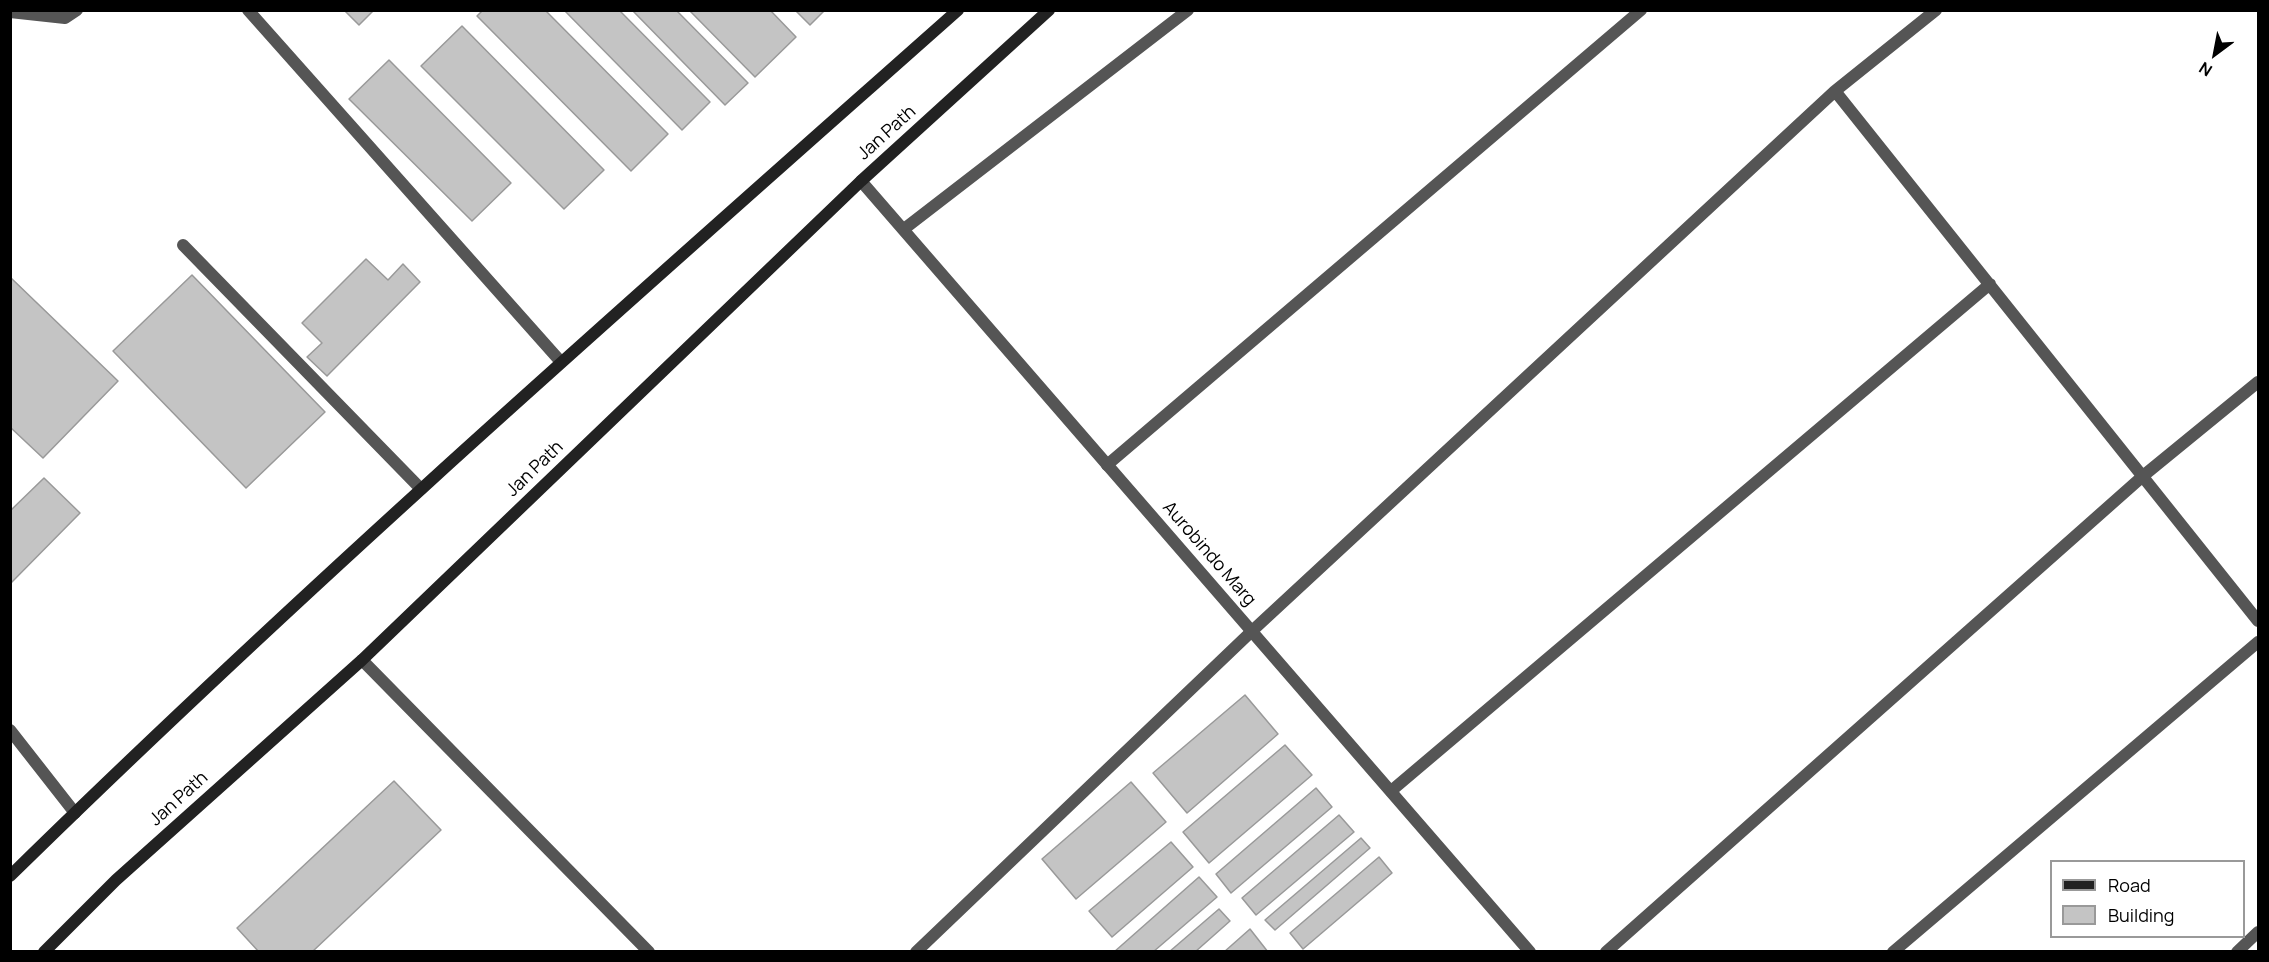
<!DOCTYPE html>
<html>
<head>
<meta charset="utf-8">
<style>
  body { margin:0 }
  #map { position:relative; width:2269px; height:962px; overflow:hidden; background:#fff; font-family:Manrope,sans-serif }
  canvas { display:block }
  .frame { position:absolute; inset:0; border:12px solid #000; pointer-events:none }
  .legend { position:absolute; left:2050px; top:860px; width:195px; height:78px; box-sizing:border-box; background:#fff; border:2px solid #999; margin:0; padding:8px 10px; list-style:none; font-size:18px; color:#000 }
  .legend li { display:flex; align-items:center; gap:12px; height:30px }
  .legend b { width:30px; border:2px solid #999 }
  .north { position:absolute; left:2185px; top:24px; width:60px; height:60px; -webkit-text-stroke:4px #fff; paint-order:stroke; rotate:212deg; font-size:16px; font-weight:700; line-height:24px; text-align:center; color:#000 }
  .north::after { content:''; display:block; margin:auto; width:21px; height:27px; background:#000; clip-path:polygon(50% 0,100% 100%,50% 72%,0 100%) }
</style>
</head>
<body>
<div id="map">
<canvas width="2269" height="962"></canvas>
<div class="frame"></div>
<ul class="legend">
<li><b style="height:8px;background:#222"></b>Road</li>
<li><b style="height:16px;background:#c4c4c4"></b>Building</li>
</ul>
<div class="north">N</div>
</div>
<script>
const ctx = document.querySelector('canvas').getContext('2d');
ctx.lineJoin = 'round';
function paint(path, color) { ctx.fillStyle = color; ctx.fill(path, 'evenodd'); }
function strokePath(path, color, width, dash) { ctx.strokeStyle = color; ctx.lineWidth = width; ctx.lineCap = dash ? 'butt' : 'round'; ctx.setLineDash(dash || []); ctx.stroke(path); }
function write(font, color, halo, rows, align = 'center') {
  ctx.font = font + ' Manrope,sans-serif'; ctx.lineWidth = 4.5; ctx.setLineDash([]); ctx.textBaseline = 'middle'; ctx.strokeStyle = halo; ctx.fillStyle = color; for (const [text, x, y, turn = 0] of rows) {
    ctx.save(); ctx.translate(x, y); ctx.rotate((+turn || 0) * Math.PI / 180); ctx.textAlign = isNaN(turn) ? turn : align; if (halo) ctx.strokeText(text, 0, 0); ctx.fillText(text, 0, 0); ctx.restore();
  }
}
const building = new Path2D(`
  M344 10H374L359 25Z
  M483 10H545L668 134 631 171 477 16Z
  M564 10H619L710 102 682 130Z
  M632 10H676L748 83 725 105Z
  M689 10H770L796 37 755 77Z
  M795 10H825L810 25Z
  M462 26 604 170 564 209 421 66Z
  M389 60 511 183 472 221 349 99Z
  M366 259 388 280 403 264 420 282 327 376 307 357 322 343 302 323Z
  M192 275 325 412 246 488 113 351Z
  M10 277 118 381 43 458 10 427Z
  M44 478 80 513 10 584V511Z
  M1245 695 1278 734 1187 813 1153 773Z
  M1285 745 1312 775 1209 863 1183 832Z
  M394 781 441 830 312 952H259L237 928Z
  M1131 782 1166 822 1076 899 1042 859Z
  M1316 788 1332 807 1231 893 1216 874Z
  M1339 815 1354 832 1256 915 1242 898Z
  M1361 838 1370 848 1275 930 1265 920Z
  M1171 842 1193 867 1112 937 1089 911Z
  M1379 857 1392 873 1303 949 1290 933Z
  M1199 877 1217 897 1153 952H1114Z
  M1219 909 1230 921 1195 952H1169Z
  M1250 929 1268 952H1224Z`);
const minor = new Path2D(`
  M248 10 561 362
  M10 12 65 18 77 10
  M1835 91 2258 621
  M904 229 1188 10
  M183 245 421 489
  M1107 465 1641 10
  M362 660 649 952
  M10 730 75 813
  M1391 791 1990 284
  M916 952 1252 631 1835 91 1936 10
  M1606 952 2143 476 2258 382
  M1893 952 2258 642
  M2237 952 2258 932`);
const tertiary = new Path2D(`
  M861 181 1530 952`);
const secondary = new Path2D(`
  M10 876C316 576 638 294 958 10
  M44 952 116 880 362 660 861 181 1049 10`);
const streetNames = [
  ["Jan Path",887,133,-42],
  ["Jan Path",535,469,-44],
  ["Aurobindo Marg",1209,554,49],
  ["Jan Path",179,799,-42]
];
paint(building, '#c4c4c4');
strokePath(building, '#999', 1.5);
strokePath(minor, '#555', 12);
strokePath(tertiary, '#555', 12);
strokePath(secondary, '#222', 12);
write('18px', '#000', '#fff', streetNames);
</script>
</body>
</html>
